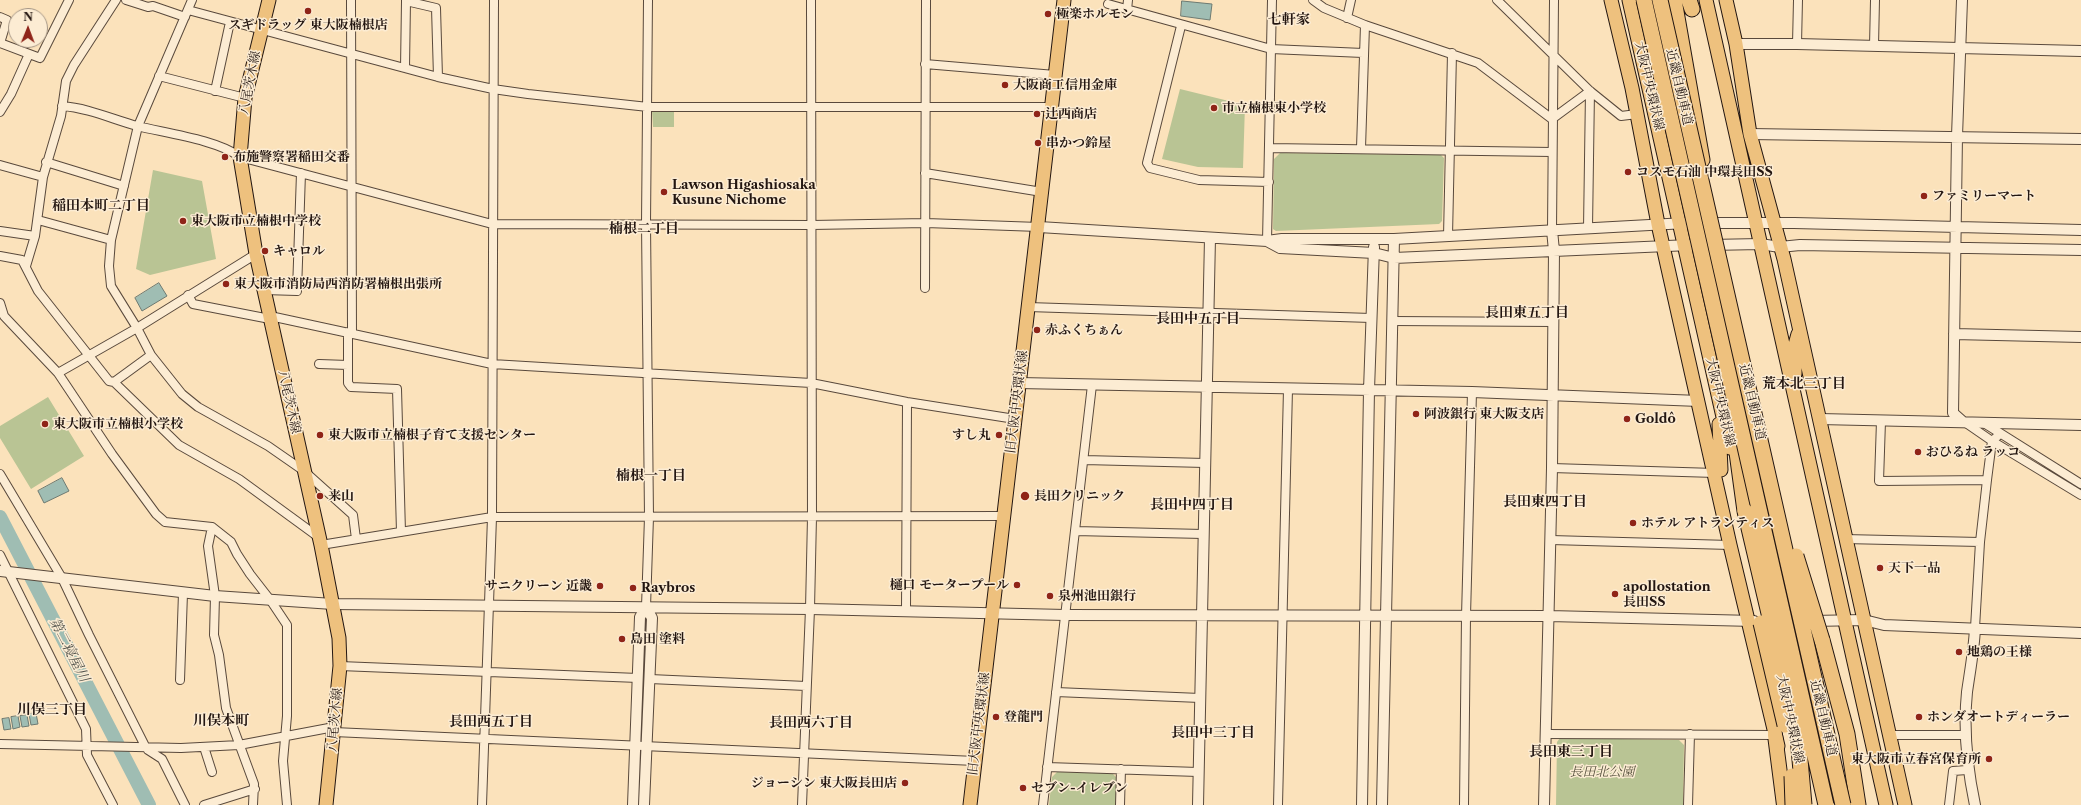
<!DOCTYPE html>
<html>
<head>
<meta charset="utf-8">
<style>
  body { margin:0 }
  #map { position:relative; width:2081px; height:805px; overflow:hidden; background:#fbe2bb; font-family:"Libre Caslon Text",serif }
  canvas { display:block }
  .north { position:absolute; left:8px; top:8px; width:40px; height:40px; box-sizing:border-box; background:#fcecd3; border:1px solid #a59685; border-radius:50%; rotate:1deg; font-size:11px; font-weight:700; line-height:16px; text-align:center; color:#231611 }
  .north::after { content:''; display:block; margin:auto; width:14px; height:18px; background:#8f2418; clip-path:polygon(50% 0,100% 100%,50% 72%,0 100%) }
</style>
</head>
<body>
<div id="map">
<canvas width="2081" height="805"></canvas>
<div class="north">N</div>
</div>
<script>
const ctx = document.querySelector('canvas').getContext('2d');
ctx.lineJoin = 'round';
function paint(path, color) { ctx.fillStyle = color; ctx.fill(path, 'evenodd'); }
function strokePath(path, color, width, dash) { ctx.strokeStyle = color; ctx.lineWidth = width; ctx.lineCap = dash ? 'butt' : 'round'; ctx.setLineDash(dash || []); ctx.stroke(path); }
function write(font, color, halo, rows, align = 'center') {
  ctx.font = font + ' "Libre Caslon Text","Noto Serif JP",serif'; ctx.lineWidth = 3; ctx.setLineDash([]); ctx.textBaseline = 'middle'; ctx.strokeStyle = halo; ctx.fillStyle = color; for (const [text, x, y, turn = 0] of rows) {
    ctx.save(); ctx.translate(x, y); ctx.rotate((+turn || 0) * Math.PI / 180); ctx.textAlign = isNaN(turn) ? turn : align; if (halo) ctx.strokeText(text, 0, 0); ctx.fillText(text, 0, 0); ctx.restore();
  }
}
const green = new Path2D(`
  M1180 89 1245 105 1243 168 1198 167 1162 159Z
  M652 110H674V127H653Z
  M1280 153 1441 155 1444 158 1442 221 1439 224 1276 231 1273 229 1274 159Z
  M153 170 202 181 216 259 150 275 136 269Z
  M48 397 84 456 31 489 0 438V426Z
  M1560 738 1679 740 1684 745 1683 805H1556L1557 742Z
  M1057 772 1112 773 1117 778V805H1049L1052 777Z`);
const water = new Path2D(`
  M1182 1 1212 4 1210 20 1181 16Z
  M159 283 167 296 142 311 135 298Z
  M62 478 69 491 44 503 38 491Z
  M36 713 38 724 31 725 29 714Z
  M27 715 29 726 22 727 20 716Z
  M18 716 20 727 13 729 11 717Z
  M9 718 11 729 4 730 2 719Z`);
const river = new Path2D(`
  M0 517 149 805`);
const minor = new Path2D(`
  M126 0 148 7 153 6 185 17
  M192 0 138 126 111 240 109 266 111 286 137 328 151 355 182 394 198 407 268 446 304 471 353 515 356 539
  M351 0 352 332
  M1313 0 1324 8 1365 25 1478 63 1552 119 1590 91
  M1497 0 1590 91 1621 116 1637 114
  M1108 4 1271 49 1363 53
  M188 10 438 77 493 89 528 94 648 107H1051
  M1127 10 1128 0
  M0 17 7 20 0 43 40 58 69 0
  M1347 18 1351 0
  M1181 26 1147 163 1150 168 1199 180 1269 182
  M1797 44 1798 0
  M1874 46 1875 0
  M925 64 1055 75
  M405 68 406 1 436 8 438 77
  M159 76 245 98
  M215 91 230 22
  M62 106C88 108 112 119 137 126 165 133 218 140 240 157L492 224 812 225 926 223 1039 227
  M0 112 11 94 29 54
  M1269 148 1552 152
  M1361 148 1365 25
  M46 162 124 186
  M0 165 43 177
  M925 173 1042 192
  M38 220 111 240
  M1588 228 1590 91
  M1552 230 1554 0
  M0 231 35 236
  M1448 236 1452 53
  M1267 241 1272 0
  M0 256 22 260 38 291 109 381 114 382 179 445 239 479 317 536
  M26 266 35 236 43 177 61 116 66 81 74 65 116 0
  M925 288 926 0
  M264 290 297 291 301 173
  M188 295 193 304 270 319
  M0 303 4 316 58 373 112 454 156 514 165 522 212 527 231 542 237 554 250 574 271 601 287 625V716L283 761 287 805
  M1028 307 1371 318
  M270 316 492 364 811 383 907 402 1015 419
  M1392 321 1554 322
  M348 332V383L351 387 397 389 401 532
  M319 364 348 365
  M58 373 137 328 256 254
  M114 382 151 355
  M1881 421 1879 481 1987 480
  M1963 421 1992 441 2081 495
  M1984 423 2081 484
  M1084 460 1205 463
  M1552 468 1715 473
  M0 474 62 578 89 635 145 746 148 750 162 759 185 805
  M212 527 208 546 215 596 214 635 219 655 226 708 254 784 253 805
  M1075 531 1203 534
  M1844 539 1980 542
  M1551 540 1730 545
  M321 545 492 517 1004 516
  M0 555 86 729 87 755 113 805
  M646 607 649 517 646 224 648 0
  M906 610 907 402
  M1975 628 1980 542 1987 480 1992 441 2000 434
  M340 666 638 678
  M650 679 806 686
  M180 680 183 593
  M1056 692 1200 698
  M334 732 975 761
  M1545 734 1775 735
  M1889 735H1965
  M0 744 181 748 239 745 334 727
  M204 747 212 772
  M1047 767 1198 772
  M204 805 255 789
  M482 805 492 517 494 0
  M802 805 810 609 812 517 811 0
  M1043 805 1092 385
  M1120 805 1121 769
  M1278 805 1288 389
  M1464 805 1466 616 1472 392
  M1688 805 1690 734
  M1949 805 1953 771 1967 770`);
const tertiary = new Path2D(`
  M1962 0 1957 136 1953 413 1962 421
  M1736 44H1797L2081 51
  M1750 134 2081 139
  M1706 223H1794L2081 230
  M1039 227 1267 241 1282 239H1394L1686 223
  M1267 241 1280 248 1374 253 1394 258 1690 245
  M1710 245 1760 244 1780 247 1800 245 2081 250
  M1954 334 2081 337
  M1019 383 1472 392 1699 401
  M1820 419 2081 425
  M0 571 215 596 333 604 810 609 1065 615 1549 616 1754 621
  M1812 621 1864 620 1884 625 2081 633
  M1975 628C1974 650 1970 671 1967 692 1963 731 1967 767 1975 805
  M633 805 640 617 646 607
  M644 805 652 618 646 607
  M1198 805 1210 238
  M1362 805 1369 390 1374 247
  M1382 805 1394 239
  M1544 805 1552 468 1554 251 1552 230`);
const primary = new Path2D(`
  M269 0 245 98 240 157 256 254 321 545 339 638 340 666 326 805
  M1611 0 1632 88 1658 224 1730 545 1778 746
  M1629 0 1730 448
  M1706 0 1886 805
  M1726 0 1736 44 1750 134 1784 259 1905 805
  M1795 374V345L1798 334
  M1719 424 1721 470
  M970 805 1064 0`);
const trunk = new Path2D(`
  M1775 735 1784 805`);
const motorway = new Path2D(`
  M1674 0 1702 160
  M1689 0 1692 9
  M1733 423 1745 511
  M1822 640 1847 734 1858 805`);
const motorwayBridge = new Path2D(`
  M1644 0 1826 805
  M1660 0 1843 805
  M1745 511 1798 737 1804 805
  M1796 556 1822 640
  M1761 623 1785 725
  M1792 776 1793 805`);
const markers = [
  [308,11,4,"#8f2418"],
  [1048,14,4,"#8f2418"],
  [1005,85,4,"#8f2418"],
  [1214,108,4,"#8f2418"],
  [1037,114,4,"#8f2418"],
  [1038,143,4,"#8f2418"],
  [225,157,4,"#8f2418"],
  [1628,172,4,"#8f2418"],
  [664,192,4,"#8f2418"],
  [1924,196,4,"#8f2418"],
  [183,221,4,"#8f2418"],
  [265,251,4,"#8f2418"],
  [226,284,4,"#8f2418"],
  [1037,330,4,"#8f2418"],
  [1416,414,4,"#8f2418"],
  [1627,419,4,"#8f2418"],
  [45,424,4,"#8f2418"],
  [320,435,4,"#8f2418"],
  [999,435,4,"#8f2418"],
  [1918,452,4,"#8f2418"],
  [320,496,4,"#8f2418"],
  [1025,496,5,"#8f2418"],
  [1633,523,4,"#8f2418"],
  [1880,568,4,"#8f2418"],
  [1017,585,4,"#8f2418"],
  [600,586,4,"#8f2418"],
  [633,588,4,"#8f2418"],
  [1615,594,4,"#8f2418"],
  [1050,596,4,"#8f2418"],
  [622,639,4,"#8f2418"],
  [1959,652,4,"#8f2418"],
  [996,717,4,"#8f2418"],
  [1919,717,4,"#8f2418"],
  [1989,759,4,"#8f2418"],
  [905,783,4,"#8f2418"],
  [1023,788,4,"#8f2418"]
];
const poiNames = [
  ["極楽ホルモン",1056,14],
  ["スギドラッグ 東大阪楠根店",308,25,"center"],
  ["大阪商工信用金庫",1013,85],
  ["市立楠根東小学校",1222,108],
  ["辻西商店",1045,114],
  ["串かつ鈴屋",1046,143],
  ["布施警察署稲田交番",233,157],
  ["コスモ石油 中環長田SS",1636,172],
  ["Lawson Higashiosaka",672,185],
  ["Kusune Nichome",672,200],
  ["ファミリーマート",1932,196],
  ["東大阪市立楠根中学校",191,221],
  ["キャロル",273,251],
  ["東大阪市消防局西消防署楠根出張所",234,284],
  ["赤ふくちぁん",1045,330],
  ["阿波銀行 東大阪支店",1424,414],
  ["Goldô",1635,419],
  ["東大阪市立楠根小学校",53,424],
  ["東大阪市立楠根子育て支援センター",328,435],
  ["すし丸",991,435,"right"],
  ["おひるね ラッコ",1926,452],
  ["来山",328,496],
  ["長田クリニック",1034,496],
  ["ホテル アトランティス",1641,523],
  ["天下一品",1888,568],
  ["樋口 モータープール",1009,585,"right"],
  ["サニクリーン 近畿",592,586,"right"],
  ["apollostation",1623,587],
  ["長田SS",1623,602],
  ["Raybros",641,588],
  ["泉州池田銀行",1058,596],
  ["島田 塗料",630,639],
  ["地鶏の王様",1967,652],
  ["登龍門",1004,717],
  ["ホンダオートディーラー",1927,717],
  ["東大阪市立春宮保育所",1981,759,"right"],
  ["ジョーシン 東大阪長田店",897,783,"right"],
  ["セブン-イレブン",1031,788]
];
const streetNames = [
  ["八尾茨木線",250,83,-79],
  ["大阪中央環状線",1649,86,77],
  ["近畿自動車道",1679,87,77],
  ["八尾茨木線",289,402,78],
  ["旧大阪中央環状線",1017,402,-83],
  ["大阪中央環状線",1720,402,77],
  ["近畿自動車道",1752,402,77],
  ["近畿自動車道",1823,718,77],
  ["大阪中央環状線",1790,719,78],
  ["八尾茨木線",335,720,-85],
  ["旧大阪中央環状線",979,724,-83]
];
const parkNames = [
  ["長田北公園",1602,772]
];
const neighbourhoodNames = [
  ["七軒家",1289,20],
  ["稲田本町二丁目",101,206],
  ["楠根二丁目",644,229],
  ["長田東五丁目",1527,313],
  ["長田中五丁目",1198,319],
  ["荒本北三丁目",1804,384],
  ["楠根一丁目",651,476],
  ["長田東四丁目",1545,502],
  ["長田中四丁目",1192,505],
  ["川俣三丁目",52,710],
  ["川俣本町",221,721],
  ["長田西五丁目",491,722],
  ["長田西六丁目",811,723],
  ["長田中三丁目",1213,733],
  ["長田東三丁目",1571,752]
];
const waterNames = [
  ["第二寝屋川",69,650,63]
];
paint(green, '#b9c494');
paint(water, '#9fbdb3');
strokePath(water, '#6d7a72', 1);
strokePath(river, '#9fbdb3', 14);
strokePath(minor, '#59493c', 10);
strokePath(tertiary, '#59493c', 12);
strokePath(primary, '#231611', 15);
strokePath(trunk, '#231611', 16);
strokePath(motorway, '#231611', 17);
strokePath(minor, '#fcecd3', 8);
strokePath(tertiary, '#fcecd3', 10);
strokePath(primary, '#eec17e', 13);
strokePath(trunk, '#eec17e', 14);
strokePath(motorway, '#eec17e', 15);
strokePath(motorwayBridge, '#231611', 17, []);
strokePath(motorwayBridge, '#eec17e', 15);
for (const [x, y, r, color] of markers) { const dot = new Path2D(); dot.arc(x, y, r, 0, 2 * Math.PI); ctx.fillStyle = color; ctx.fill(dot); strokePath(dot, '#fcecd3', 1.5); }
write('bold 13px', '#231611', '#fcecd3', poiNames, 'left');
write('13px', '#231611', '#fcecd3', streetNames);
write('italic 13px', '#58533f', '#fcecd3', parkNames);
write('bold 14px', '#231611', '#fcecd3', neighbourhoodNames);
write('italic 14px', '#4e504a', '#fcecd3', waterNames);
</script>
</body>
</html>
